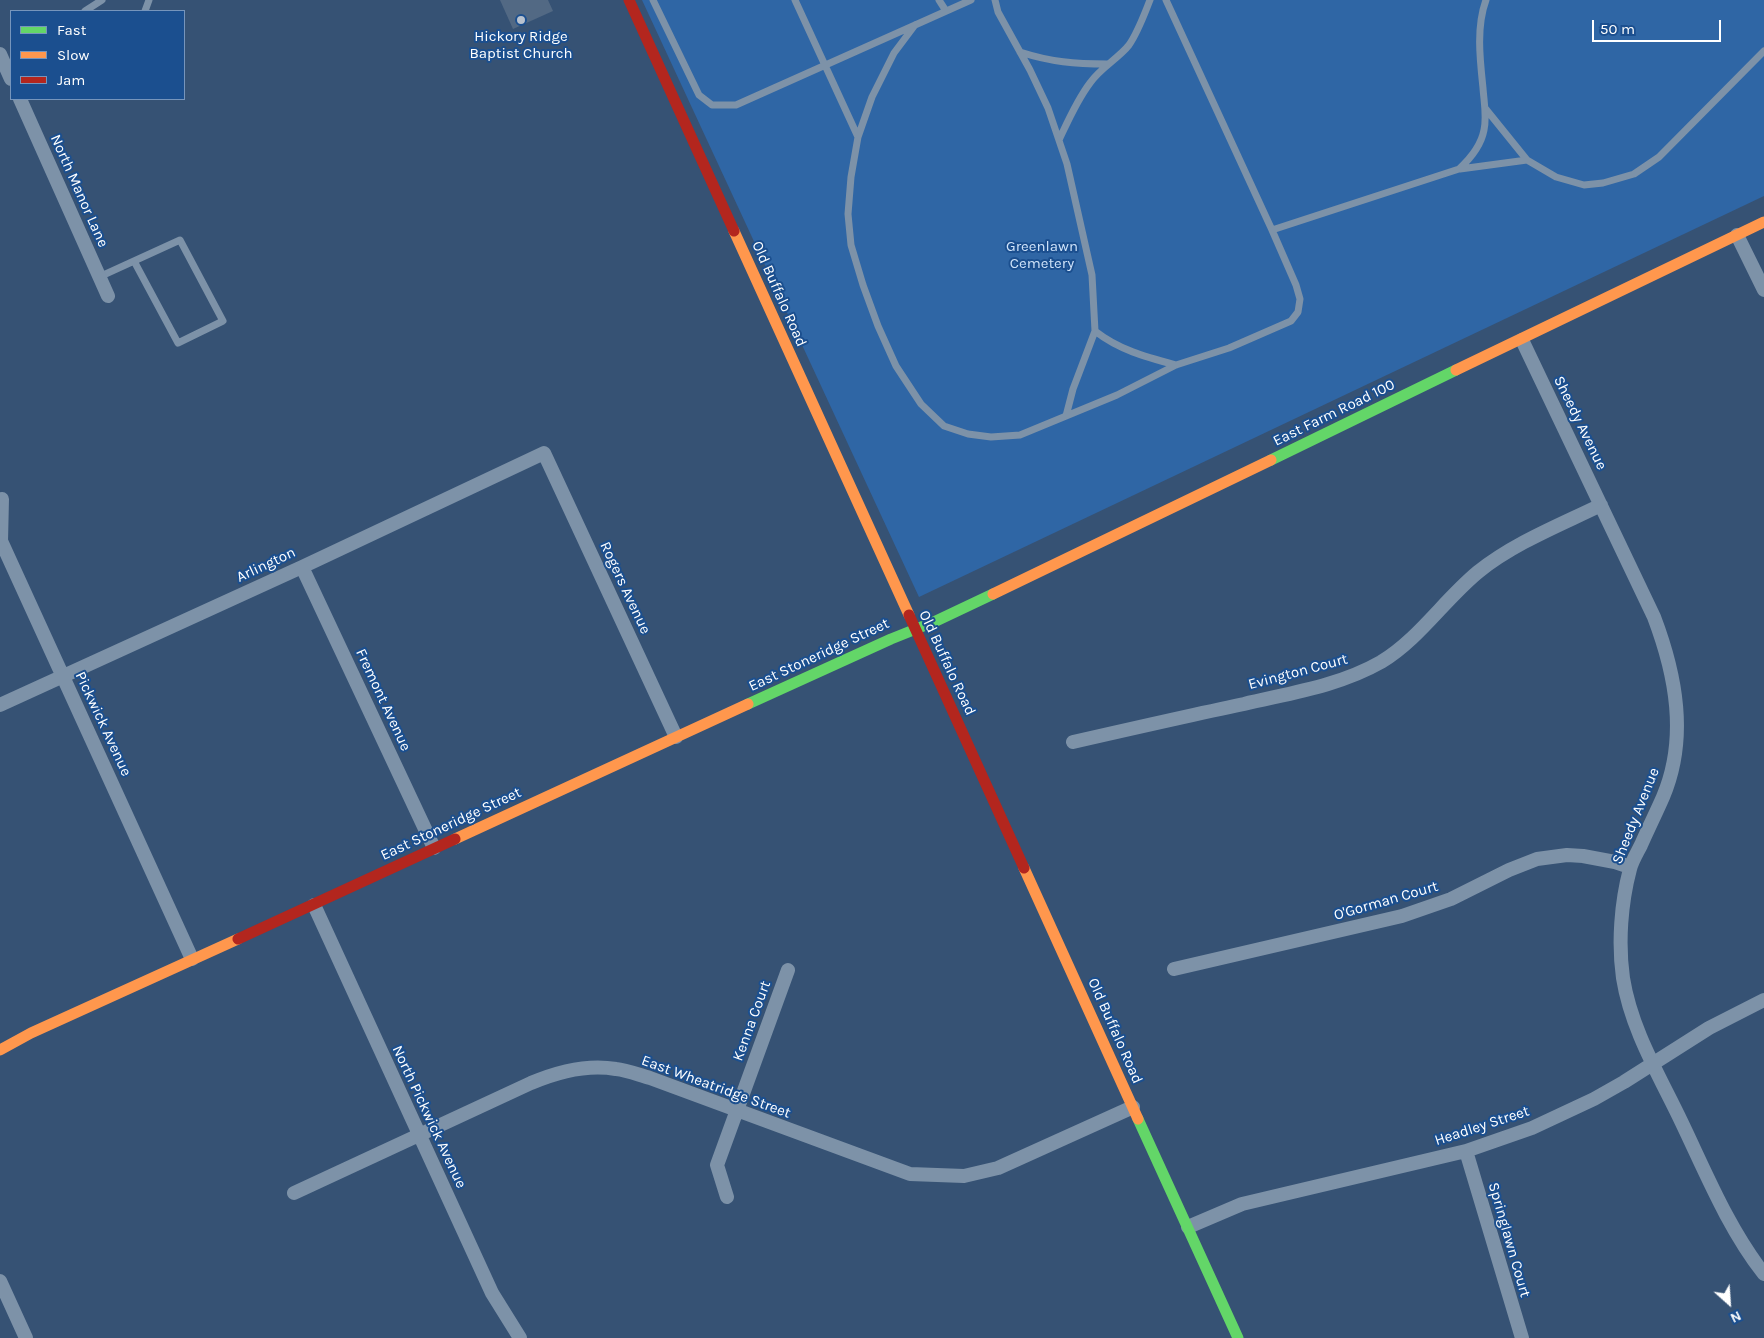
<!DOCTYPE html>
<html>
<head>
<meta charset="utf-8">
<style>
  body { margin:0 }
  #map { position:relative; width:1764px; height:1338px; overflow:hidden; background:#365274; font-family:Karla,sans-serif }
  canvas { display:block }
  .legend { position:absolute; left:10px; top:10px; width:175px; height:90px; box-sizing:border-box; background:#1b4f8f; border:1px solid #7695bc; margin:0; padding:6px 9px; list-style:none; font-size:15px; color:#fff }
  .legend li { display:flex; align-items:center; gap:10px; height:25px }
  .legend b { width:25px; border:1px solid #7695bc }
  .north { position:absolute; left:1704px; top:1278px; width:50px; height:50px; -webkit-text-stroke:4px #1b4f8f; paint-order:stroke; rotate:154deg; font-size:14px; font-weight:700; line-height:20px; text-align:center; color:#fff }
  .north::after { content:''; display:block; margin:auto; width:18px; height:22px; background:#fff; clip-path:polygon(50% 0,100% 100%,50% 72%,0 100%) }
  .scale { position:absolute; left:1592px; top:20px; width:129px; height:22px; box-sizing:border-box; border:2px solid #fff; border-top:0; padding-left:6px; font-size:15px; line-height:18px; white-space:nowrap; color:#fff; -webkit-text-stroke:4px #1b4f8f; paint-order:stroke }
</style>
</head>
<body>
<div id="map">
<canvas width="1764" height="1338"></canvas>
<ul class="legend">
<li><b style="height:6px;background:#63d668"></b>Fast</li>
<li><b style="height:6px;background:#ff974d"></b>Slow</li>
<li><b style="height:6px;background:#b3261e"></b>Jam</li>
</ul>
<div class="north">N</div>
<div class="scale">50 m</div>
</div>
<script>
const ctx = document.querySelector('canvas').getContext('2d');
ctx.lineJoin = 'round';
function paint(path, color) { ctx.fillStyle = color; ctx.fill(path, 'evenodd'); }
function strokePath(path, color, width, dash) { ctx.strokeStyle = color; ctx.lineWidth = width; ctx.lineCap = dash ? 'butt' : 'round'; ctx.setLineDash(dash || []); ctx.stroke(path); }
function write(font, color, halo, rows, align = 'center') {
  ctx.font = font + ' Karla,sans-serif'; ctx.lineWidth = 4; ctx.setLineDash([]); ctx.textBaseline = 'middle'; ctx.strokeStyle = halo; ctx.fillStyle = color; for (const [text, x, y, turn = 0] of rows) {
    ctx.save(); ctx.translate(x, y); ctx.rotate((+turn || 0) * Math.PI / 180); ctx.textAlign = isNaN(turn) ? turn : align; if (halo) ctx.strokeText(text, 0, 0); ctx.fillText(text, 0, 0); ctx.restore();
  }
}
const green = new Path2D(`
  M642 0H1764V196L919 597Z`);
const building = new Path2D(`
  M500 0H548L553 11 513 29Z`);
const lane = new Path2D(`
  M653 0 699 95 712 105H736L971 0
  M795 0 858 137 851 177 848 214 851 245 863 285 878 326 896 366 921 404 944 426 968 434 991 437 1020 435 1117 395 1176 365 1229 348 1291 321 1298 312 1300 299 1296 285 1272 230
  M939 0 946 11
  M995 0 998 12 1030 70 1048 108 1067 164 1092 275 1095 331C1119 350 1146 357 1176 365
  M1166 0 1272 230 1459 169C1471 158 1481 146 1484 130 1487 117 1484 102 1483 88 1480 60 1476 27 1486 0
  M85 11 102 0
  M145 11 149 0
  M1020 52C1051 62 1075 64 1107 64
  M1485 108 1527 160
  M858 137 872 97 894 53 915 25
  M1059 140C1068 121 1077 100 1090 83 1100 68 1119 58 1129 45 1138 32 1144 15 1150 0
  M1460 169 1527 160 1556 177 1584 185 1603 183 1634 174 1659 157 1764 51
  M99 277 180 240 223 321 178 343 134 261
  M1066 416 1073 389 1095 331`);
const street = new Path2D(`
  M0 54 11 79
  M20 99 108 296
  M1737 235 1764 290
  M1522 340 1654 617C1676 675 1688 738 1663 797 1656 813 1648 829 1641 845 1637 853 1632 861 1630 869 1621 903 1618 943 1623 978 1631 1029 1659 1075 1681 1121 1706 1173 1728 1228 1764 1274
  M2 499 1 541 192 959
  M302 567 434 848
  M0 705 302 567 544 453 676 737
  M1073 742C1130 729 1187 716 1244 704 1290 693 1339 686 1381 662 1419 639 1444 600 1478 572 1514 543 1560 525 1601 505
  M314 905 492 1293 520 1338
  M1174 969 1402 916 1451 899 1509 870 1537 859 1567 855 1583 856 1615 862 1630 867
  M1466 1151 1522 1338
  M294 1193 531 1083C557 1072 588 1064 616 1069 627 1070 639 1075 650 1078L910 1174 964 1176 998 1168 1133 1107
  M727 1197 717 1165 788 970
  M1188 1227 1242 1204 1466 1151 1532 1128 1594 1099 1624 1082 1709 1028 1764 1000
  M0 1281 26 1338`);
const fast = new Path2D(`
  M1271 460 1456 370
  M748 704 891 639 936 621 993 594
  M1138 1119 1238 1338`);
const slow = new Path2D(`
  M734 231 909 615
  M1456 370 1764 222
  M993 594 1271 460
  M455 839 748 704
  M1024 868 1138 1119
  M0 1050 31 1033 238 939`);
const jam = new Path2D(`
  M629 0 734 231
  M909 615 1024 868
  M238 939 455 839`);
const markers = [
  [521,20,5,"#b9c2ce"]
];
const poiNames = [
  ["Hickory Ridge",521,37],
  ["Baptist Church",521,54]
];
const streetNames = [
  ["North Manor Lane",79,191,66],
  ["Old Buffalo Road",779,294,66],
  ["East Farm Road 100",1334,413,-26],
  ["Sheedy Avenue",1580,423,64],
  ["Arlington",266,565,-25],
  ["Rogers Avenue",625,588,65],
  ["East Stoneridge Street",819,655,-25],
  ["Old Buffalo Road",947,663,65],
  ["Evington Court",1298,672,-15],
  ["Fremont Avenue",383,700,65],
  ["Pickwick Avenue",103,724,65],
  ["Sheedy Avenue",1636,816,-68],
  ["East Stoneridge Street",451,824,-25],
  ["O'Gorman Court",1386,901,-16],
  ["Kenna Court",752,1021,-70],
  ["Old Buffalo Road",1115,1031,66],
  ["East Wheatridge Street",716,1087,20],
  ["North Pickwick Avenue",429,1117,65],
  ["Headley Street",1482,1126,-18],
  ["Springlawn Court",1509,1240,74]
];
const parkNames = [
  ["Greenlawn",1042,247],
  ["Cemetery",1042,264]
];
paint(green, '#2f66a5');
paint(building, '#526984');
strokePath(lane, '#7d92a8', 7);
strokePath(street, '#7d92a8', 14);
strokePath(fast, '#63d668', 11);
strokePath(slow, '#ff974d', 11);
strokePath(jam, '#b3261e', 11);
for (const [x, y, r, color] of markers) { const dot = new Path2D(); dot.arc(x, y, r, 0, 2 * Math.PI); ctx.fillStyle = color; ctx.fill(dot); strokePath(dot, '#1b4f8f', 2); }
write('15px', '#fff', '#1b4f8f', poiNames);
write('15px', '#fff', '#1b4f8f', streetNames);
write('15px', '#cfe3fa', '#1b4f8f', parkNames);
</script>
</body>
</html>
